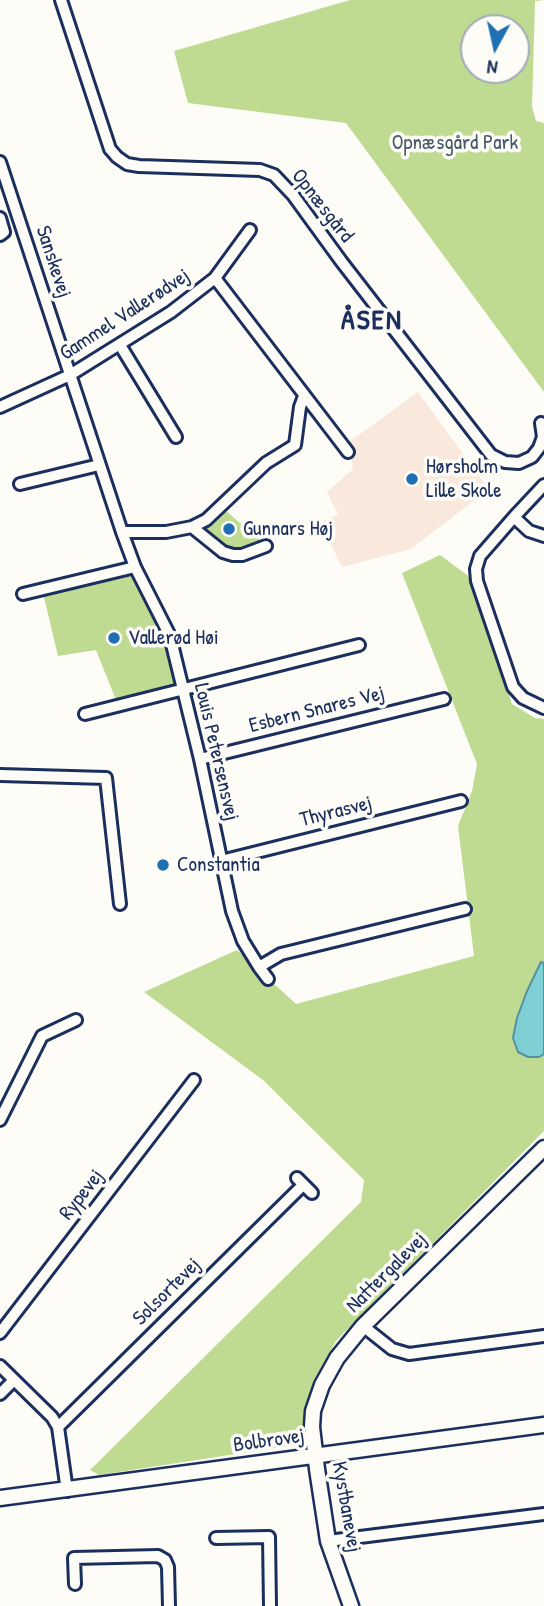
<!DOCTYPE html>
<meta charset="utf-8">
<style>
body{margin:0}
#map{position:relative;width:544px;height:1606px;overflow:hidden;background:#fdfcf7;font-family:"Patrick Hand",sans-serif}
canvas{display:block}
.north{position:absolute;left:460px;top:14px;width:70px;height:70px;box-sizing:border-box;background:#fdfcf7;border:2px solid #a3aaba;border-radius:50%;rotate:188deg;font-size:19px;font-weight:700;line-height:28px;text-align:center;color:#1b2f5e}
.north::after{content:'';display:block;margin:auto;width:24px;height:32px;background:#1f6fb2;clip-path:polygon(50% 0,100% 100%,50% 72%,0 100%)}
</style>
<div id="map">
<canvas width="544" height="1606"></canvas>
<div class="north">N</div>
</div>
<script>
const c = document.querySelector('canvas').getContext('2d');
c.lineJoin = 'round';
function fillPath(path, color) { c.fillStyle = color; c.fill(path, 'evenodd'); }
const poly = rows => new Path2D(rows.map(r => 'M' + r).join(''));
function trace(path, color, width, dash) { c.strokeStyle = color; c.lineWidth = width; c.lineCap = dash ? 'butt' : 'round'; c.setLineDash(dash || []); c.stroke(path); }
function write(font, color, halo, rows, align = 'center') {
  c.font = font + ' "Patrick Hand",sans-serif'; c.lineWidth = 7; c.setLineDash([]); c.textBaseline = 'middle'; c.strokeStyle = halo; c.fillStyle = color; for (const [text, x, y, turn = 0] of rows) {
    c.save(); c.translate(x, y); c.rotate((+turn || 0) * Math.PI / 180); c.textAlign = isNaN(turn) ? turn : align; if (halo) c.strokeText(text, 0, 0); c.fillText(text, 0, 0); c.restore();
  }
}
const built = poly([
 [418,392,489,489,411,549,342,567,320,522,338,515,327,492,353,469,349,442]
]);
const green = poly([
 [350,0,544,0,535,1,532,107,536,121,544,123,544,392,346,123,188,103,174,51],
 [474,28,516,28,516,70,474,70],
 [225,510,261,541,241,551,225,549,200,529],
 [440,555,471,578,512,704,535,718,544,719,544,1131,336,1341,315,1378,306,1406,301,1444,99,1475,90,1470,361,1202,364,1180,263,1080,144,992,237,950,296,1004,474,956,458,826,472,791,477,764,402,573],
 [131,576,162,637,174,685,116,700,96,650,58,656,44,597]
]);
const water = poly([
 [541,962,544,963,544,1054,539,1057,528,1057,518,1052,513,1038,517,1018,527,991,541,962]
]);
const minor = poly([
 [61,0,110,149,117,157,127,164,139,166,260,170,274,175,293,195,341,261,491,455,505,462,519,463,532,457,539,448,543,437,541,423],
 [0,162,122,532,135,567,170,636,200,759,232,911,243,941,259,967,268,979],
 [0,218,4,232,0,235],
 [215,278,348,452],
 [120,345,176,437],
 [0,407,70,375,171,312,215,278,250,230],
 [20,484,99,465],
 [514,517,544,485],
 [192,527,223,552,233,555,242,555,266,546],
 [122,532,166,532,192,527,206,520,266,463,295,445,300,407,304,396],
 [544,536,529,531,514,517,480,556,476,569,477,581,513,687,523,698,544,708],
 [23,594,135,567],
 [85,714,359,645],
 [200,759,444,699],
 [0,775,106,778,120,904],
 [221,861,461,801],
 [259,967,281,954,465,909],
 [0,1120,42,1036,76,1020],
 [297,1178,312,1193],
 [363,1326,392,1349,409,1354,544,1336],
 [0,1333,194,1080],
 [0,1366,52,1417,58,1427,67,1491],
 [0,1394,14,1380],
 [58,1427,303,1185],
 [216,1538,269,1537,270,1606],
 [328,1541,544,1514],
 [75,1584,74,1558,158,1556,165,1560,168,1567,169,1606]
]);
const tertiary = poly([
 [0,1498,544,1425],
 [351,1606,328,1541,317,1469,312,1427,313,1411,322,1385,337,1358,363,1326,544,1148]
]);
const markers = [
 [412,479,7,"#1f6fb2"],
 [229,529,7,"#1f6fb2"],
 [114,638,7,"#1f6fb2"],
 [163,865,7,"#1f6fb2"]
];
const parkNames = [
 ["Opnæsgård Park",455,143]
];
const streetNames = [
 ["Opnæsgård",322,206,52],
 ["Sanskevej",53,262,72],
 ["Gammel Vallerødvej",125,315,-33],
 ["Esbern Snares Vej",317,710,-14],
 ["Louis Petersensvej",216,752,77],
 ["Thyrasvej",336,812,-14],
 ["Rypevej",82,1195,-52],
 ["Nattergalevej",387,1273,-45],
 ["Solsortevej",167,1292,-45],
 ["Bolbrovej",269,1441,-8],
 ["Kystbanevej",346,1507,80]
];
const poiNames = [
 ["Hørsholm",426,467],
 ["Lille Skole",426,491],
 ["Gunnars Høj",243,529],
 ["Vallerød Høi",128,638],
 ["Constantia",177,865]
];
const districtNames = [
 ["ÅSEN",372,322]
];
fillPath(built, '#f8e9dc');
fillPath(green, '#bfda91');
fillPath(water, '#7ed0d5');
trace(water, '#5690a5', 2);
trace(minor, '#1b2f5e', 16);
trace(tertiary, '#1b2f5e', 19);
trace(minor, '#fdfcf7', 10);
trace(tertiary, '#fdfcf7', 14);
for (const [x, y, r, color] of markers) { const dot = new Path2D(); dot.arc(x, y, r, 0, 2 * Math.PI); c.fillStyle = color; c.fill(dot); trace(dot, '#fdfcf7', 2.5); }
write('21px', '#445a6b', '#fdfcf7', parkNames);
write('21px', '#1b2f5e', '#fdfcf7', streetNames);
write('21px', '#1b2f5e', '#fdfcf7', poiNames, 'left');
c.letterSpacing = '2px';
write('bold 28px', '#1b2f5e', '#fdfcf7', districtNames);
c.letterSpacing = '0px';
</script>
